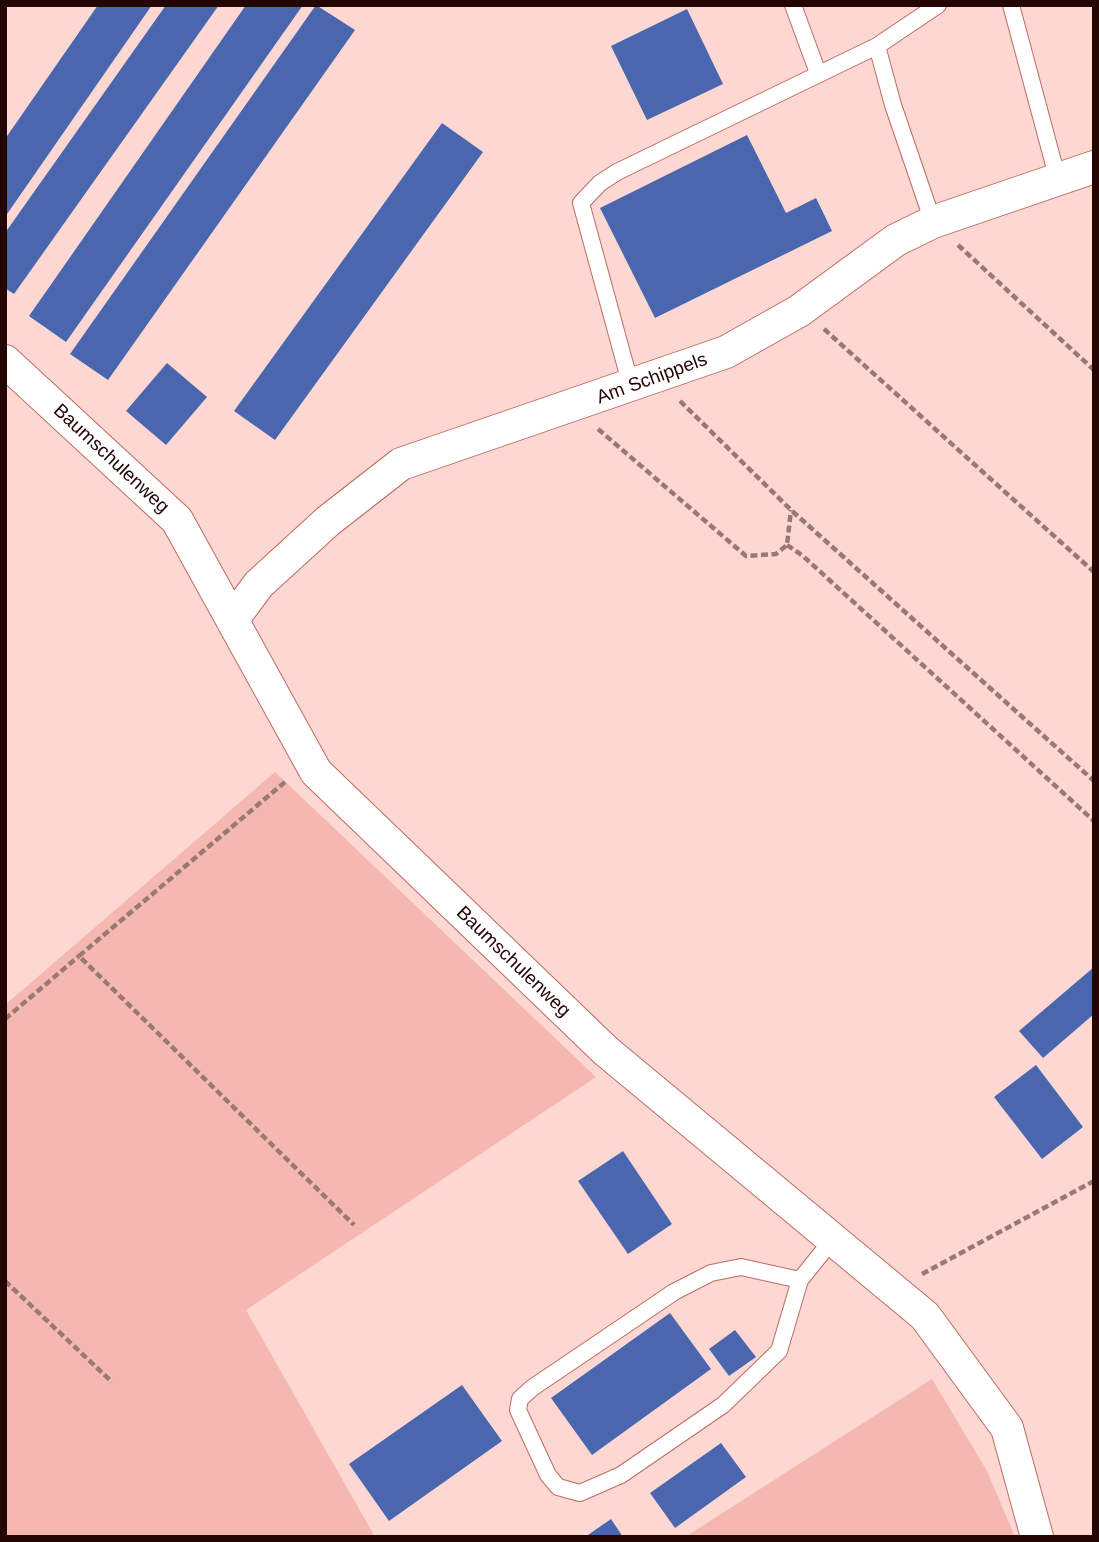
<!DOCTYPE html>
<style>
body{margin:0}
#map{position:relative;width:1099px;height:1542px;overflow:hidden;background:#fdd7d2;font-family:Helvetica,sans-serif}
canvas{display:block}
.frame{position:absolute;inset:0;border:7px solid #230504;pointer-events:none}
</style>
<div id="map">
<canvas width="1099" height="1542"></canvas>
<div class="frame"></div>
</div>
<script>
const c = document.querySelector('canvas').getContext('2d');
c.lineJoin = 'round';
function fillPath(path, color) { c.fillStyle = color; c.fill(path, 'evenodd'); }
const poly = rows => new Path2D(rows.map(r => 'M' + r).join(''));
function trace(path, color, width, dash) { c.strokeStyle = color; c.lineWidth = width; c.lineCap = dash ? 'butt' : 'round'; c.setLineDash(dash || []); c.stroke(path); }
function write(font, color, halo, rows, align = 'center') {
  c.font = font + ' Helvetica,sans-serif'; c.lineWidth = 6; c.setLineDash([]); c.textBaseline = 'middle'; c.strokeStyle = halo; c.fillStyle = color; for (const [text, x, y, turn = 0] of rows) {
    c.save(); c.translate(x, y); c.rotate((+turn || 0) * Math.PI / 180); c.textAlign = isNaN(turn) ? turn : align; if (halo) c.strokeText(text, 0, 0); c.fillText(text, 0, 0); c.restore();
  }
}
const green = poly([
 [275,772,596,1077,246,1310,375,1537,5,1537,5,1005],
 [932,1379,987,1471,1015,1537,685,1537]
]);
const building = poly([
 [98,5,152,5,5,217,5,139],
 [166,5,219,5,14,294,5,288,5,233],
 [246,5,303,5,66,342,29,316],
 [316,5,355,30,108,380,70,354],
 [687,9,723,84,647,120,611,46],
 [442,123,483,152,275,440,234,411],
 [747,135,786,213,816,198,832,231,655,318,600,208],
 [167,363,207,397,166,445,126,411],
 [1094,967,1094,1014,1043,1058,1019,1031],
 [1036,1065,1083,1127,1042,1159,994,1097],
 [623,1151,672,1224,628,1254,578,1181],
 [670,1313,711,1369,592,1455,551,1398],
 [735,1330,756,1357,729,1376,709,1349],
 [462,1385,502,1441,389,1521,349,1464],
 [721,1443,746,1477,675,1528,650,1493],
 [611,1519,623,1537,585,1537]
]);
const path = poly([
 [958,245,1094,370],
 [824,329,1094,572],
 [680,401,791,510,1094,781],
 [598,429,746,556,776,554,787,545,791,510],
 [787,545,803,556,1094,821],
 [285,782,79,956,354,1225],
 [5,1019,79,956],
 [922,1274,1094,1181],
 [5,1281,112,1382]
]);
const service = poly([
 [793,5,818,73],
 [1011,5,1058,180],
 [933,222,893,105,877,46,938,5],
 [631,386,581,203,600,183,617,172,877,46],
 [800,1280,741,1267,711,1273,674,1292,532,1388,520,1399,518,1410,548,1475,558,1487,580,1493,621,1475,723,1405,779,1351,800,1280,833,1239]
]);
const minor = poly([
 [5,361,177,520,316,772,606,1051,925,1316,1007,1428,1037,1537],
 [233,619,259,584,328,521,401,464,726,352,799,311,896,240,933,222,1094,167]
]);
const streetNames = [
 ["Am Schippels",652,379,-20],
 ["Baumschulenweg",111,459,43],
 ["Baumschulenweg",513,962,44]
];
fillPath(green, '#f5b8b0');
fillPath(building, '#4a66af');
trace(service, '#bf6b63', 18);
trace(minor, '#bf6b63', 34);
trace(path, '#9b7875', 4.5, [7, 3.5]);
trace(service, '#fff', 16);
trace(minor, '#fff', 32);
write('19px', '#230504', '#fff', streetNames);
</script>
